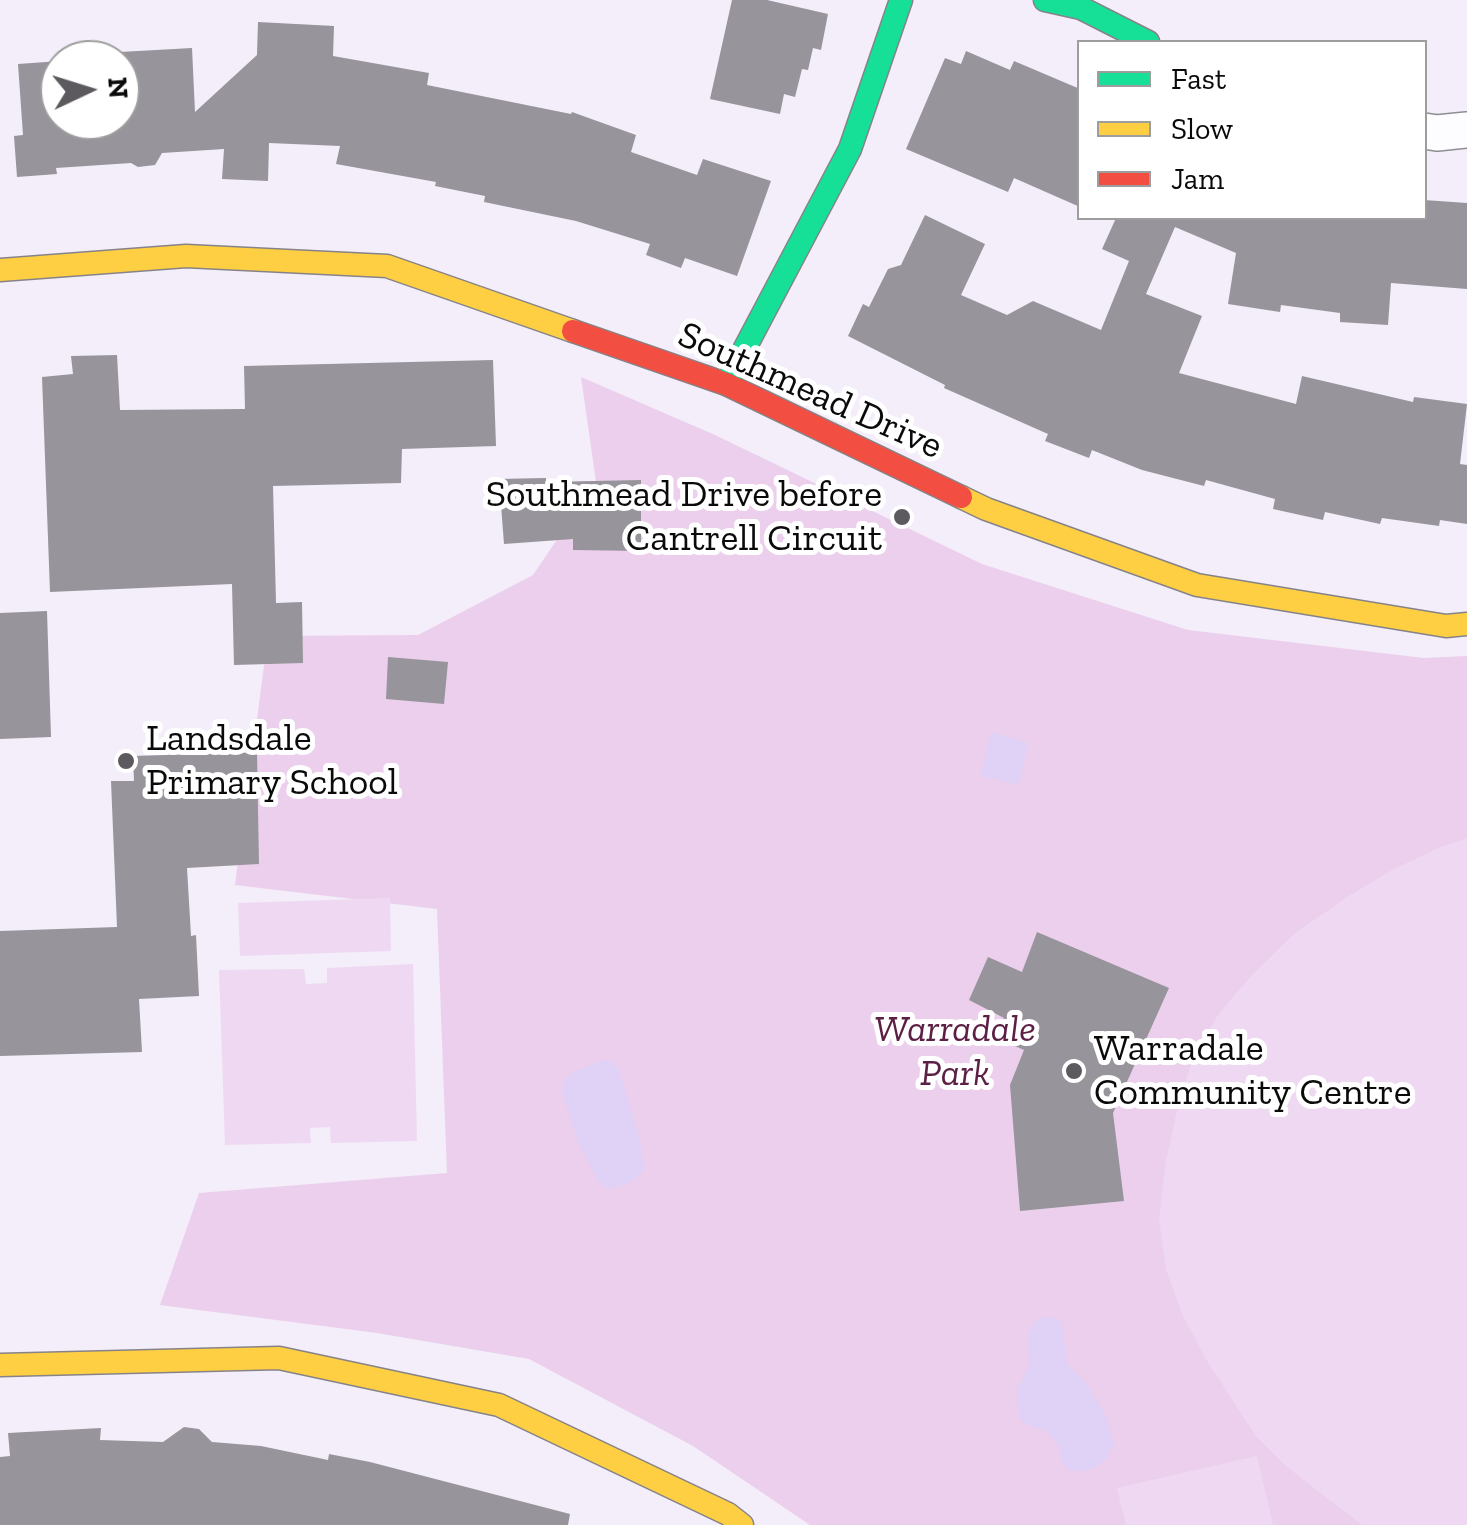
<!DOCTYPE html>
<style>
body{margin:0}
#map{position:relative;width:1467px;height:1525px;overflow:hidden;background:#f3eef9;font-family:"Zilla Slab",serif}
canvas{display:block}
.legend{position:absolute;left:1077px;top:40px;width:350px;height:180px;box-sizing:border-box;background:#fff;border:2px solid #9d9d9d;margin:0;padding:12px 18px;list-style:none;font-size:30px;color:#0a0a0a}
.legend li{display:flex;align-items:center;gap:20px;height:50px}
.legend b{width:50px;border:2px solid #9d9d9d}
.north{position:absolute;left:40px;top:40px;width:100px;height:100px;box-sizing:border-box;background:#fff;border:2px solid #9d9d9d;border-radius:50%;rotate:86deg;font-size:28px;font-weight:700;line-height:40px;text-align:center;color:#0a0a0a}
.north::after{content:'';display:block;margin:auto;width:35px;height:45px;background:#5c5a5e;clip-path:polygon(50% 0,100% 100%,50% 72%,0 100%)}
</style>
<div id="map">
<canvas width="1467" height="1525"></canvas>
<ul class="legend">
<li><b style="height:12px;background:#16e098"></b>Fast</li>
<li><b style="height:12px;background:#ffcf43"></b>Slow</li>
<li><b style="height:12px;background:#f24e42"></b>Jam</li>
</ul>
<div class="north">N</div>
</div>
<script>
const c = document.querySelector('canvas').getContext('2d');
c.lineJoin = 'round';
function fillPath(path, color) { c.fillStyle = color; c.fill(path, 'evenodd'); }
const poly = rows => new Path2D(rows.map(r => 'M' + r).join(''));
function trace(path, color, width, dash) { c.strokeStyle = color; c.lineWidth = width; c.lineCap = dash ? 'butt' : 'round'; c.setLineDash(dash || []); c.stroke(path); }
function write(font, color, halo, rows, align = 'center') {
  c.font = font + ' "Zilla Slab",serif'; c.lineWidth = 10; c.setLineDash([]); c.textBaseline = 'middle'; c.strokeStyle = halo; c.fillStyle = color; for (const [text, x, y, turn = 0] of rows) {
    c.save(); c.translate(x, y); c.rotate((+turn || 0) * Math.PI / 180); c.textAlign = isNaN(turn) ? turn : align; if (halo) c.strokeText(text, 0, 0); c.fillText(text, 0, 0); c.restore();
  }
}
const green = poly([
 [581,377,715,435,982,564,1188,630,1424,658,1467,656,1467,1525,810,1525,693,1446,529,1359,377,1333,160,1305,199,1193,447,1173,437,909,235,885,268,636,418,635,533,575,596,482]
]);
const sand = poly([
 [991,732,1028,743,1019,785,981,776],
 [602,1060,610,1061,618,1068,639,1136,644,1165,642,1173,631,1182,615,1188,607,1188,598,1181,579,1144,562,1094,563,1081,574,1072],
 [1045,1317,1059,1319,1062,1323,1067,1364,1086,1383,1106,1416,1114,1444,1106,1459,1093,1469,1085,1471,1068,1470,1061,1459,1058,1445,1048,1432,1026,1424,1019,1418,1017,1391,1029,1366,1028,1334,1034,1322]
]);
const pitch = poly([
 [1467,838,1467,1525,1362,1525,1287,1467,1255,1435,1206,1359,1183,1316,1166,1270,1159,1219,1166,1161,1177,1110,1192,1060,1217,1016,1251,976,1294,934,1347,897,1394,869,1441,847],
 [390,898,391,951,240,956,238,903],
 [413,964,417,1141,331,1143,330,1127,310,1128,311,1143,225,1145,219,970,304,969,306,984,327,983,327,968],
 [1257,1456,1273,1525,1126,1525,1117,1488]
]);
const building = poly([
 [732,0,767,0,828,14,821,50,813,48,808,70,802,69,795,97,784,94,780,114,710,99],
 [258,22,334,26,333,56,429,73,427,85,571,114,572,112,636,135,631,152,697,175,703,159,771,181,737,276,685,258,681,268,646,255,650,244,576,221,484,202,485,196,435,186,436,182,336,164,340,146,269,143,268,181,222,179,224,149,162,153,155,165,138,167,131,163,56,168,57,174,17,177,14,136,23,135,18,64,60,61,60,120,120,120,120,52,192,48,195,112,257,55],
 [966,51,1010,70,1014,61,1080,89,1080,207,1014,178,1008,192,906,149,945,58,961,64],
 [1424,200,1467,203,1467,289,1391,283,1388,325,1340,322,1340,313,1281,305,1280,312,1228,304,1236,253,1175,227,1146,294,1202,316,1179,373,1296,404,1302,376,1413,402,1414,397,1467,404,1460,464,1467,465,1467,524,1440,520,1439,526,1382,518,1380,524,1325,512,1323,520,1273,509,1275,499,1206,480,1204,486,1142,470,1092,450,1089,458,1045,441,1048,434,944,388,945,385,848,336,863,304,869,307,888,269,901,265,925,215,985,244,961,295,1007,315,1033,301,1101,330,1129,261,1102,249,1116,218,1424,218],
 [117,355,120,410,245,409,244,366,493,360,496,446,402,449,401,483,273,486,276,603,302,602,303,663,234,665,232,584,50,592,42,377,73,374,71,356],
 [546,478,546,482,641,480,641,551,573,550,573,539,504,544,499,479],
 [47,611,51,737,0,739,0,613],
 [388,657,448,662,444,704,386,699],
 [257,752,259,864,187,868,191,936,196,935,199,996,139,999,142,1052,0,1056,0,931,117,927,111,781,134,781,133,756],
 [1037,932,1169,988,1113,1113,1124,1201,1020,1211,1010,1085,1024,1050,997,1038,1004,1018,969,1000,988,957,1022,972],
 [184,1427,199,1429,212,1442,261,1446,328,1460,329,1454,370,1462,570,1514,568,1525,0,1525,0,1457,10,1456,8,1433,101,1428,100,1440,163,1442]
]);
const street = poly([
 [1424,131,1437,133,1467,130]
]);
const fast = poly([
 [1045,0,1081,8,1148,42],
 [726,384,850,149,901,0]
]);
const slow = poly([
 [0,270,186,256,387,266,573,331],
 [961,497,986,509,1197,585,1446,626,1467,624],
 [0,1365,279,1358,499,1405,728,1514,742,1525]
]);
const jam = poly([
 [573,331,726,384,961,497]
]);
const markers = [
 [902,517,10,"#5c5a5e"],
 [126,761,10,"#5c5a5e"],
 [1074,1071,10,"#5c5a5e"]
];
const streetNames = [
 ["Southmead Drive",810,391,24]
];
const poiNames = [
 ["Southmead Drive before",882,495,"right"],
 ["Cantrell Circuit",882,539,"right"],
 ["Landsdale",146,739],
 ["Primary School",146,783],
 ["Warradale",1094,1049],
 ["Community Centre",1094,1093]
];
const parkNames = [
 ["Warradale",955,1030],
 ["Park",955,1074]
];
fillPath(green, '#ebcfec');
fillPath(sand, '#e0d1f7');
fillPath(pitch, '#efd9f2');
fillPath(building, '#97949c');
trace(street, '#8f8d92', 38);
trace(fast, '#868388', 25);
trace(slow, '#868388', 25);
trace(jam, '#868388', 25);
trace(street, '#fdfcfe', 35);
trace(fast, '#16e098', 22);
trace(slow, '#ffcf43', 22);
trace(jam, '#f24e42', 22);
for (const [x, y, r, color] of markers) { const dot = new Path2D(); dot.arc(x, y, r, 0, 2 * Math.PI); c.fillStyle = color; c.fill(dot); trace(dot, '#fff', 4); }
write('38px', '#0a0a0a', '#fff', streetNames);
write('38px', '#0a0a0a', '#fff', poiNames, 'left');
write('italic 38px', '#5d2045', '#fff', parkNames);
</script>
